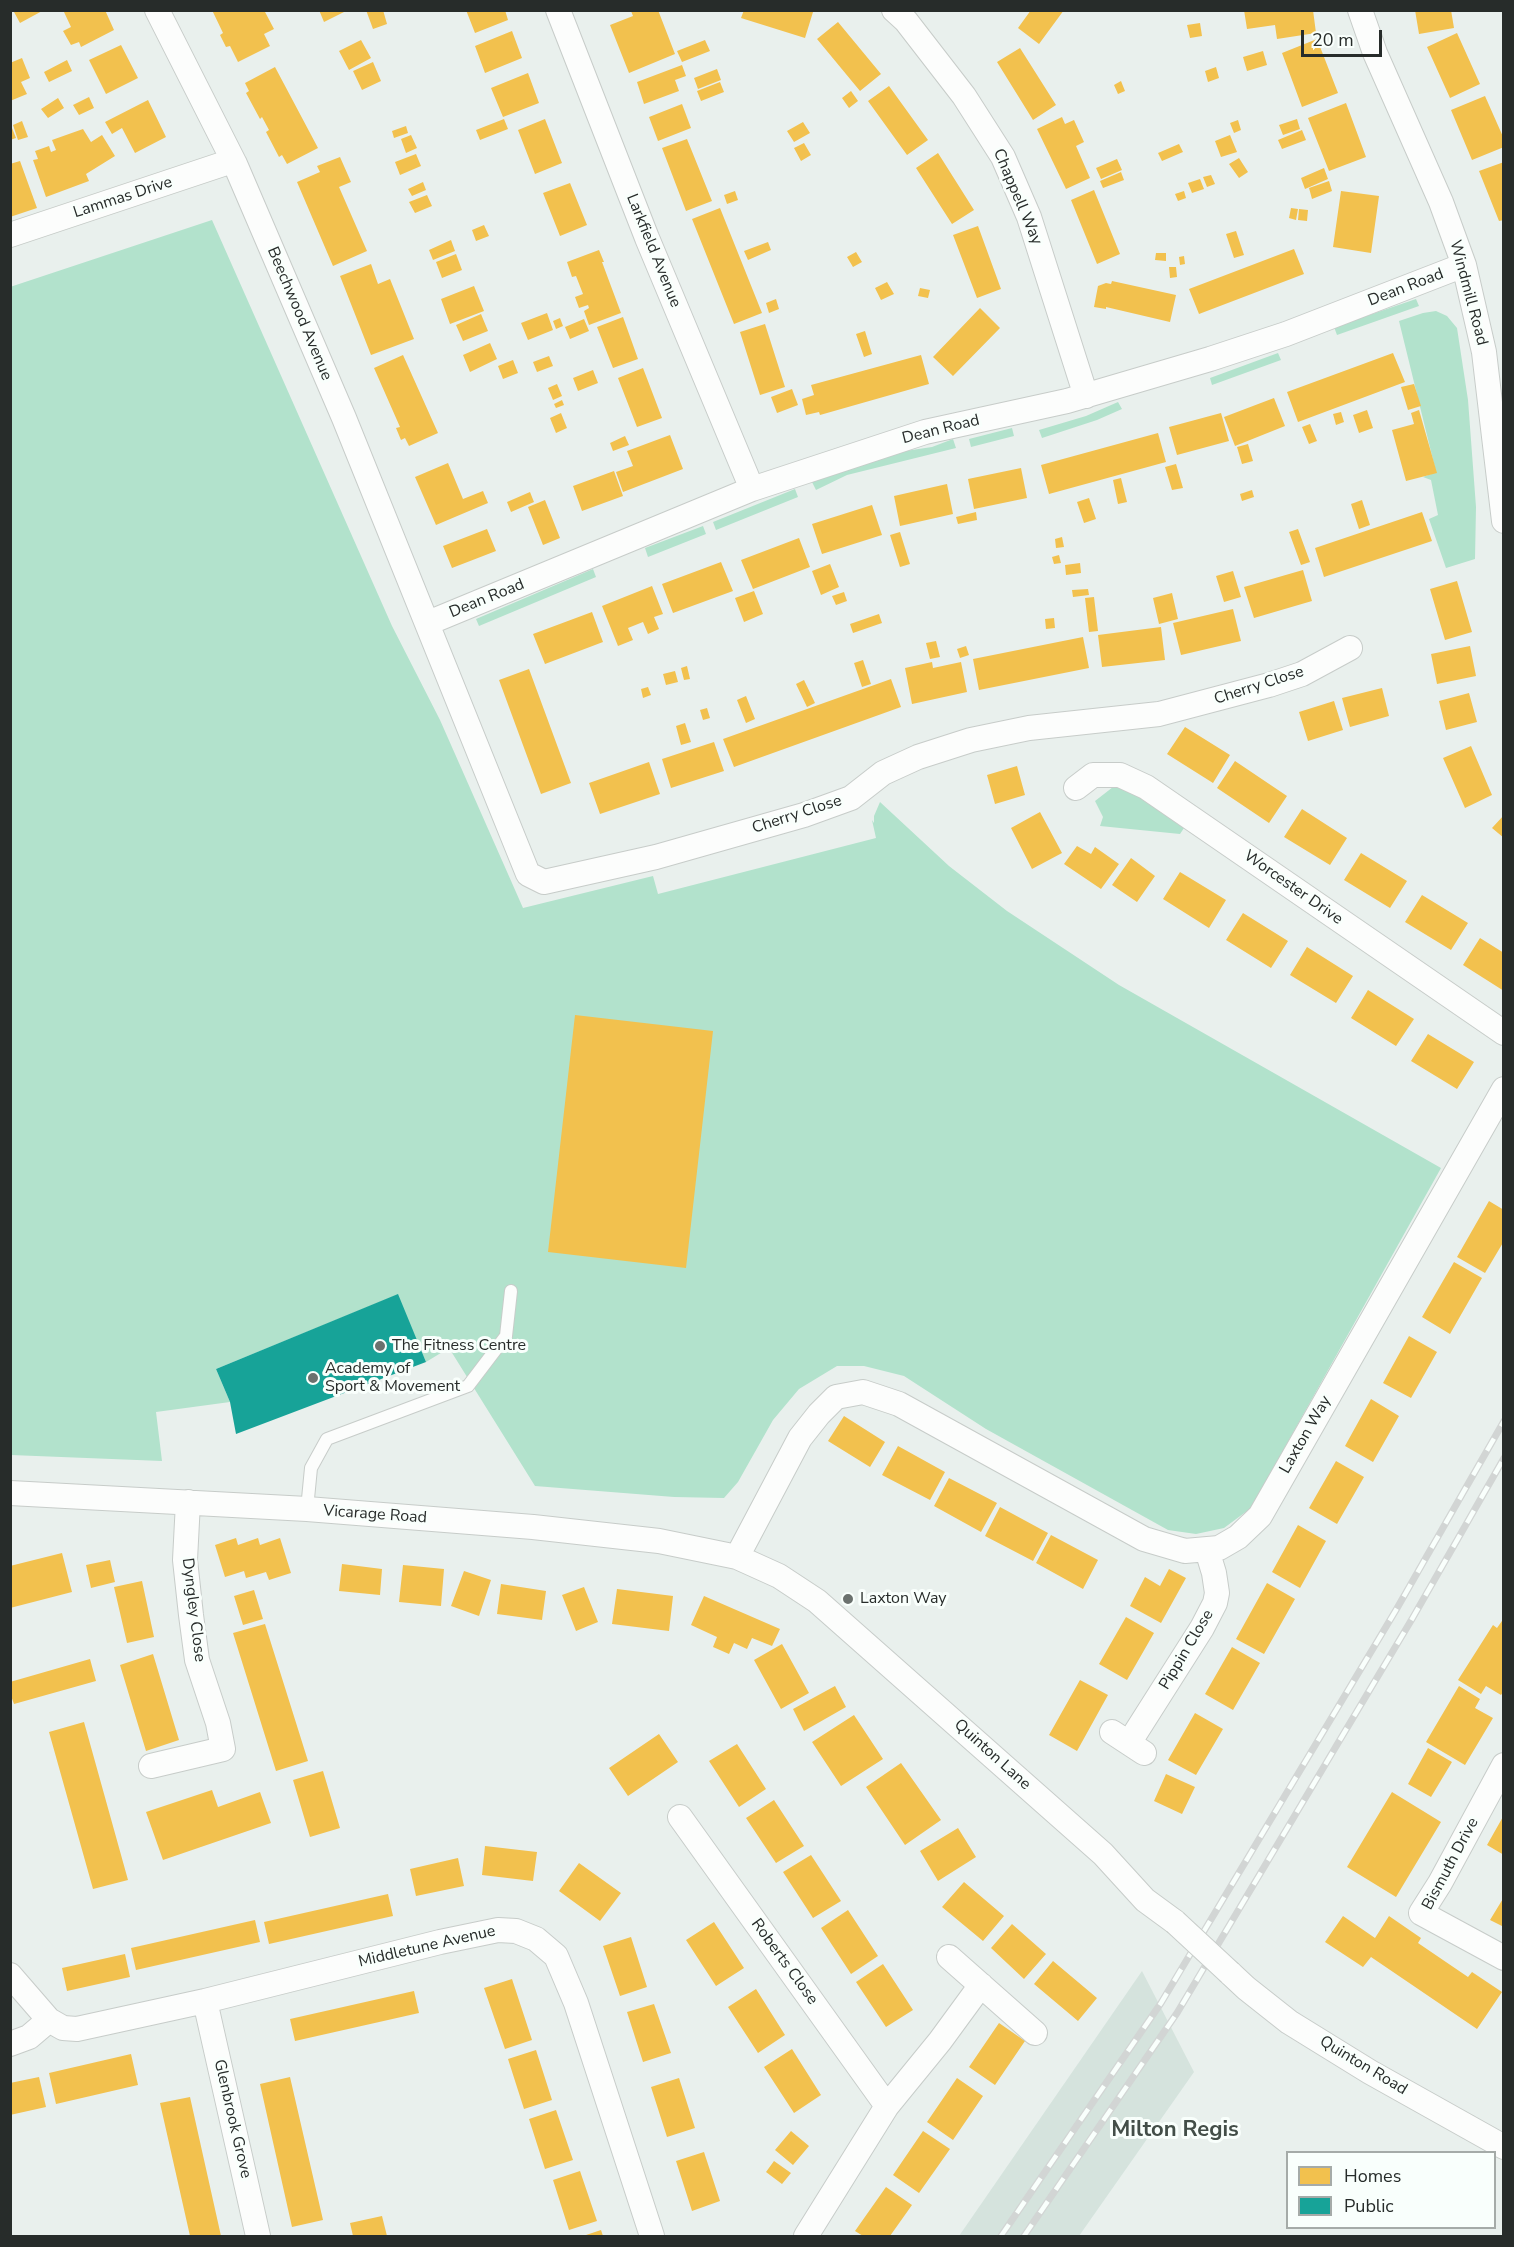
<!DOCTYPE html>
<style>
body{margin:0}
#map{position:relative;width:1514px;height:2247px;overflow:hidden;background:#e9f0ed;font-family:"Nunito Sans",sans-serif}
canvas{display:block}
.frame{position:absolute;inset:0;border:12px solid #272c2a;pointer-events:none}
.legend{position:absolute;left:1286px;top:2151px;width:210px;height:78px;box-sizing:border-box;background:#f9fffc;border:2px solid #a5aba8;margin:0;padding:8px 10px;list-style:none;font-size:18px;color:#272c2a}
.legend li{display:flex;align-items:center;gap:12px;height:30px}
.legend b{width:30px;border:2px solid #a5aba8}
.scale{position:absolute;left:1301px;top:30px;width:81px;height:27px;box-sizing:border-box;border:3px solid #272c2a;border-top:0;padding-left:8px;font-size:18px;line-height:21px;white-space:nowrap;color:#272c2a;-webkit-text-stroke:4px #f9fffc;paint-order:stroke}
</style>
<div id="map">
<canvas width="1514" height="2247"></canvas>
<div class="frame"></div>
<ul class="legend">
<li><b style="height:16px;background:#f2c14e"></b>Homes</li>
<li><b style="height:16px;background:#17a398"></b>Public</li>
</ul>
<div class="scale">20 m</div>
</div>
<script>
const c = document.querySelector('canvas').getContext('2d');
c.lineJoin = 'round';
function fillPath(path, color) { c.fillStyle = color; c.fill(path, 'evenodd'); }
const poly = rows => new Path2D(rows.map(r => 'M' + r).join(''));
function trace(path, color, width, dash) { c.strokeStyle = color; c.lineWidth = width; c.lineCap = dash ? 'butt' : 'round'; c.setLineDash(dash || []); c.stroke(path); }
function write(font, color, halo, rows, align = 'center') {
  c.font = font + ' "Nunito Sans",sans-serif'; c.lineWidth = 6; c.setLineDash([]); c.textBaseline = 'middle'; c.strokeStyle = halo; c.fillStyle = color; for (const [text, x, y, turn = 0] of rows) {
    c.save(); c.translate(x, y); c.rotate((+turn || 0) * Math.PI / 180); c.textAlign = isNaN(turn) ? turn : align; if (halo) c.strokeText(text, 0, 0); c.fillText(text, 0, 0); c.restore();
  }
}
const built = poly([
 [1142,1971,1194,2072,1079,2236,959,2236]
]);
const green = poly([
 [212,220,392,626,440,720,523,908,653,876,658,894,876,838,872,820,874,823,874,816,880,802,949,866,1007,911,1119,985,1441,1168,1251,1508,1224,1528,1196,1534,1168,1530,986,1429,904,1376,864,1366,837,1366,799,1389,773,1420,738,1482,724,1498,674,1497,535,1486,449,1348,426,1362,397,1295,216,1369,230,1402,156,1412,162,1461,11,1455,10,287],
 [1416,299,1419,306,1337,335,1334,327],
 [1436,311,1447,316,1457,328,1468,400,1476,507,1475,559,1446,568,1429,519,1438,515,1431,480,1423,477,1436,472,1399,321,1423,313],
 [1278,353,1281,360,1212,385,1210,378],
 [1118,402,1122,409,1097,420,1042,438,1039,430,1086,416],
 [1012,428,1014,436,971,447,969,439],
 [953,439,956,448,847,475,816,490,812,482,850,468,905,451,932,447],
 [795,489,798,497,716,530,713,522],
 [703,526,706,534,648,557,645,548],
 [593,569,596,577,479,626,476,619],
 [1122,784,1186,825,1180,834,1100,826,1103,817,1095,801,1113,787]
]);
const homes = poly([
 [18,10,44,10,20,23,14,12],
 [67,10,105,10,114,30,81,47,79,42,71,45,63,31,71,27,64,12],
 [212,10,264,10,274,29,264,34,270,46,238,62,230,46,226,47,220,35,223,33],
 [319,10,348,10,324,22],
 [366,10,383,10,387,24,373,29],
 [466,10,505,10,508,20,475,33],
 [632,10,658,10,675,54,629,73,610,25,633,16,631,11],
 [744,10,808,10,813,12,805,38,741,18],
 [1031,10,1064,10,1039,44,1018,28],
 [1244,10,1313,10,1316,33,1277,39,1275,25,1247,29],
 [1415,10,1451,10,1454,28,1419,34],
 [838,22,881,74,860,91,817,39],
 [1200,23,1202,36,1190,38,1187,25],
 [512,31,522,58,485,73,475,46],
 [1457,33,1480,84,1450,98,1427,47],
 [1317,39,1338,93,1302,107,1282,53],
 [361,40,371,58,349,70,339,51],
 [705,40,710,51,682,62,677,51],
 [121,45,138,78,106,94,89,60],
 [1020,48,1056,105,1033,120,997,62],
 [1263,51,1267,65,1247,71,1243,57],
 [22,58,30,78,21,82,27,94,10,101,10,63],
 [67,60,72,71,49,82,44,72],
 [373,62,381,81,362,90,353,71],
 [682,65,686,76,675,80,679,91,644,104,637,82],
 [275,67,318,148,287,164,282,155,279,157,266,132,269,130,262,117,260,119,246,93,249,91,245,83],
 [1216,67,1219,78,1208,82,1205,71],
 [717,69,721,80,698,89,694,78],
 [528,73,539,103,503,117,491,88],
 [1121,81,1125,91,1118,94,1114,85],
 [720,82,724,92,701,101,697,91],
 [889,86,928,140,907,155,868,101],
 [851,91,858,101,849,108,842,98],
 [1485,96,1504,139,1504,147,1472,160,1451,110],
 [89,97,94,108,79,115,73,105],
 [58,98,64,108,48,118,41,109],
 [148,100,166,137,135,153,122,128,112,134,105,122],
 [1346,103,1366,157,1329,171,1308,118],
 [682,104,691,128,658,141,649,117],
 [1062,117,1065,124,1074,120,1084,142,1076,146,1090,178,1066,189,1037,129],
 [504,119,508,129,480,140,476,130],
 [545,119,562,163,535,174,518,130],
 [1297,119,1300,129,1283,135,1279,125],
 [1238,120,1241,130,1234,133,1230,123],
 [22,121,28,137,18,140,13,125],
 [803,122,810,133,794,142,787,131],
 [10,123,16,138,10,140],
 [406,126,408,133,394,138,392,131],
 [83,129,91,142,102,135,115,156,86,174,89,181,46,197,33,160,38,159,35,151,49,146,51,152,56,150,52,140],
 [1302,130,1306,140,1282,149,1278,140],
 [411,135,417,148,406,153,401,139],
 [1230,135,1237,152,1221,157,1215,141],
 [687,139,712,201,686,211,662,148],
 [804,143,811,155,801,161,794,148],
 [1179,144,1183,152,1162,161,1158,153],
 [938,153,974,210,952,224,916,168],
 [416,154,421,166,400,175,395,162],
 [340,157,351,182,339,187,367,251,333,266,297,182,320,172,317,166],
 [1239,158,1248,172,1239,178,1229,164],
 [1117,159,1122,170,1101,179,1096,168],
 [20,161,37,208,10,217,10,164],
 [1504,162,1504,220,1499,221,1479,171],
 [1324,168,1328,179,1305,189,1301,178],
 [1121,172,1124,180,1103,188,1100,181],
 [1211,175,1215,184,1207,187,1203,177],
 [1200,179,1204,189,1192,193,1188,183],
 [1329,181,1332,191,1312,199,1309,188],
 [423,182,426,190,412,196,408,189],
 [570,183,587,225,560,236,543,193],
 [1094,190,1120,254,1097,264,1071,200],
 [735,191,738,200,727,204,724,195],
 [1184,191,1186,198,1178,201,1175,194],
 [1341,191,1379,196,1371,253,1333,247],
 [427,195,432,206,415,213,409,202],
 [720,208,762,313,734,324,692,219],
 [1291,208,1298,209,1296,220,1289,218],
 [1299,209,1308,210,1307,221,1298,220],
 [484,225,489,236,476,241,472,230],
 [978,226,1001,289,977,298,953,235],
 [1236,231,1244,255,1234,258,1226,234],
 [451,240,455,251,433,260,429,250],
 [768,242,771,250,748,260,744,251],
 [1294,249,1304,274,1199,314,1189,289],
 [599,250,604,262,602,262,621,313,589,325,584,311,589,308,588,305,579,308,575,297,583,294,576,276,572,277,567,262],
 [856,252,862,262,853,267,847,257],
 [1156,253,1166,253,1166,261,1155,260],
 [456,254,462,270,442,278,436,262],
 [1184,256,1185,264,1180,265,1179,257],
 [371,264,378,284,390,279,414,339,371,355,340,276],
 [1169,267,1176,267,1177,277,1170,278],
 [1112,281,1176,295,1170,322,1106,307,1106,309,1094,307,1098,286,1106,283,1111,284],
 [887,282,894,294,881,300,875,288],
 [474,286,484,311,450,324,441,299],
 [920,288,930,290,928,298,918,296],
 [776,299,779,309,769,313,766,303],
 [980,308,1000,328,953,376,933,357],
 [547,313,553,330,528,340,521,323],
 [481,314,488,331,463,341,456,325],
 [623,317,638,359,613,368,597,327],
 [560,318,563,326,556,329,553,321],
 [584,319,589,331,570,339,565,327],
 [765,324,785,387,760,395,740,332],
 [865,331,872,354,864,357,856,334],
 [490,343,497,359,470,372,463,355],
 [1393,353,1405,382,1298,422,1287,392],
 [403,355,438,433,409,446,405,438,401,440,396,428,400,427,374,368],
 [921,355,929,384,820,415,819,412,806,415,802,399,814,395,811,385],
 [549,356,553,366,537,372,533,362],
 [513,360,518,373,503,379,498,366],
 [643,368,662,418,637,427,618,378],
 [593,370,598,383,578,391,573,378],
 [557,384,562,396,553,400,548,388],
 [1414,384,1421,406,1408,410,1401,387],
 [792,389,798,405,777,413,771,397],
 [1274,398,1285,426,1235,446,1224,417],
 [562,400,564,405,556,408,554,404],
 [1367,410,1373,428,1359,433,1353,415],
 [1419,410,1437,473,1406,481,1392,430,1414,424,1411,413],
 [1341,412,1344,422,1336,425,1333,414],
 [561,413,567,428,556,433,550,418],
 [1221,413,1229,441,1177,455,1169,427],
 [1310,424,1317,441,1309,444,1302,427],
 [1158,433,1166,462,1049,494,1041,465],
 [670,435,683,469,623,492,616,472,633,466,627,451],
 [625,436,629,445,613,451,610,443],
 [1248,444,1253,461,1242,464,1237,447],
 [448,463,463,499,483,491,488,503,436,525,415,477],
 [1176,464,1183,488,1172,490,1165,467],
 [1021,468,1027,498,974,509,968,479],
 [614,471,623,496,582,511,573,486],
 [1121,478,1127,502,1118,504,1113,480],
 [947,484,953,514,900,526,894,496],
 [1252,490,1254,497,1242,501,1240,494],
 [530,492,534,502,511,512,507,502],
 [1089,498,1096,519,1084,523,1077,502],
 [545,500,560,538,543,545,528,507],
 [1362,500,1370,525,1359,529,1351,504],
 [872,505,882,535,822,554,812,524],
 [976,512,977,520,958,524,956,517],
 [1422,512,1432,541,1324,577,1315,548],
 [487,529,496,551,452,568,443,546],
 [1298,529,1310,562,1301,565,1289,532],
 [900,532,910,564,900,567,890,535],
 [1062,537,1064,547,1056,548,1055,539],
 [799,538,810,567,753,589,741,560],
 [1059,555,1061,563,1054,564,1052,557],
 [721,562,733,591,673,613,662,584],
 [1080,563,1081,573,1066,575,1065,565],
 [830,564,839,587,821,595,812,571],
 [1303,570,1312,601,1254,618,1244,587],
 [1233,571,1241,597,1224,602,1216,576],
 [1457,581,1472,632,1445,640,1430,589],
 [652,586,663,614,654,617,659,629,648,634,643,622,628,628,633,640,618,646,602,606],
 [1088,589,1089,595,1073,597,1072,590],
 [754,591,763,614,744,622,735,598],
 [844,592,847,601,836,605,832,596],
 [1172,593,1178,619,1159,624,1153,598],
 [1094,597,1098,631,1089,632,1085,598],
 [1233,609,1241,641,1181,655,1173,623],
 [592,612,603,642,545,664,533,634],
 [879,614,882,623,853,633,850,624],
 [1054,618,1055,628,1046,629,1045,619],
 [1161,627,1165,660,1102,667,1098,635],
 [1083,637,1089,668,979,690,973,659],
 [936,641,940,657,930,659,926,643],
 [966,646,969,655,960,658,957,649],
 [1470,646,1476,676,1437,684,1431,654],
 [863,660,871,684,862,687,854,663],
 [932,662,933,668,961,662,967,692,912,704,905,668],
 [687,666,690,679,684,680,681,668],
 [529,669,571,783,541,794,499,680],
 [675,671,678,682,666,685,663,674],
 [891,679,901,707,734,767,723,739],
 [804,680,815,703,807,707,796,684],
 [648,687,651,695,643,698,641,689],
 [1382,688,1389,716,1350,727,1342,698],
 [1469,693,1477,722,1446,730,1439,701],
 [746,696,755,719,746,723,737,700],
 [1334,701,1343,730,1308,741,1299,712],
 [707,708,710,718,703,720,700,710],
 [685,723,691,742,681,745,676,726],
 [1185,727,1230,755,1213,783,1167,754],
 [714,742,724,771,671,788,662,759],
 [1471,746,1492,795,1465,808,1443,758],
 [1235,761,1287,796,1269,823,1217,788],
 [649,762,660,794,600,814,589,783],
 [1017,766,1025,795,995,804,987,775],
 [1302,809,1347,838,1330,865,1284,837],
 [1040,812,1062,853,1032,869,1011,828],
 [1504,815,1504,838,1492,828],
 [1077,846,1091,854,1095,847,1119,864,1101,889,1064,864],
 [1361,853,1407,881,1390,908,1344,880],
 [1131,858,1155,876,1137,902,1112,885],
 [1180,872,1226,900,1209,928,1163,899],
 [1422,895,1468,923,1451,950,1405,922],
 [1243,913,1288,941,1271,968,1226,940],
 [1480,938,1504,953,1504,991,1463,965],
 [1307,947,1353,976,1336,1003,1290,975],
 [1368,990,1414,1019,1396,1046,1351,1018],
 [575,1015,713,1031,686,1268,548,1252],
 [1428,1034,1474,1062,1457,1089,1411,1061],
 [1489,1201,1504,1210,1504,1241,1485,1273,1457,1257],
 [1454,1262,1482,1278,1450,1334,1422,1317],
 [1409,1336,1437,1352,1411,1398,1383,1383],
 [1371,1399,1399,1416,1373,1462,1345,1446],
 [844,1416,885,1442,870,1467,828,1441],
 [898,1446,945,1472,930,1500,882,1475],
 [1336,1461,1364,1477,1337,1524,1309,1508],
 [949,1478,997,1503,981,1532,934,1506],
 [1000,1507,1048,1533,1033,1561,985,1536],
 [1298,1525,1326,1541,1300,1588,1272,1572],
 [1051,1535,1098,1560,1083,1589,1036,1563],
 [236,1538,238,1545,258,1538,260,1545,280,1538,291,1573,269,1580,266,1572,246,1578,244,1571,225,1577,215,1545],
 [62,1553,72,1592,10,1608,10,1566],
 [110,1560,115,1582,91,1588,86,1565],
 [342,1564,382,1569,380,1595,339,1591],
 [403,1565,444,1569,441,1606,399,1602],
 [1169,1569,1186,1578,1161,1623,1130,1606,1145,1577,1160,1586],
 [464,1571,491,1580,479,1616,451,1606],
 [142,1581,154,1637,127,1643,114,1587],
 [1267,1583,1295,1599,1264,1654,1236,1639],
 [501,1584,546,1591,542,1620,497,1614],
 [584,1587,598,1622,576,1631,562,1595],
 [617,1589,673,1596,669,1631,612,1624],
 [254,1590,263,1619,243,1625,234,1596],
 [704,1596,780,1629,772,1646,752,1638,747,1649,734,1643,729,1654,713,1647,717,1637,691,1625],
 [1126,1617,1154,1633,1127,1680,1099,1664],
 [1504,1618,1504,1691,1501,1695,1486,1686,1481,1694,1458,1680,1493,1625,1497,1628],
 [265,1624,308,1761,276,1771,233,1633],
 [782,1644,809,1693,781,1709,754,1660],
 [1232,1647,1260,1663,1233,1710,1205,1694],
 [153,1654,179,1740,146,1751,120,1665],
 [90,1659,96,1681,14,1704,10,1693,10,1682],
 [1080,1680,1108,1695,1077,1751,1049,1735],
 [835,1686,846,1707,804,1731,793,1709],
 [1459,1686,1480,1699,1475,1708,1493,1718,1465,1765,1426,1742],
 [1195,1713,1223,1729,1196,1775,1168,1760],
 [854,1715,883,1759,841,1786,812,1742],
 [84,1722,128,1880,93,1889,49,1732],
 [659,1734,678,1762,628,1796,609,1768],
 [737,1744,766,1789,739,1807,709,1761],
 [1428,1748,1452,1762,1431,1797,1408,1784],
 [901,1763,941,1820,905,1845,866,1787],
 [323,1771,340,1828,310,1837,293,1780],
 [1166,1774,1195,1787,1182,1814,1154,1801],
 [212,1790,218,1807,260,1792,271,1823,163,1860,146,1812],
 [1392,1792,1441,1822,1396,1897,1347,1867],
 [774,1800,804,1846,776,1863,746,1818],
 [1504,1815,1504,1855,1487,1845],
 [958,1828,976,1857,938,1881,920,1851],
 [485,1846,537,1852,533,1881,482,1875],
 [811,1855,841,1901,813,1918,783,1872],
 [458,1858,464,1886,416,1896,410,1869],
 [579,1863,621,1893,600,1921,559,1891],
 [964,1882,1004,1916,983,1941,942,1907],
 [388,1894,393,1916,269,1944,264,1922],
 [1504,1897,1504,1927,1490,1920],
 [848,1910,878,1956,851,1974,821,1928],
 [1343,1916,1375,1938,1389,1916,1421,1938,1418,1943,1468,1977,1472,1972,1502,1992,1477,2029,1371,1957,1363,1967,1325,1942],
 [255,1920,260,1942,136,1970,131,1948],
 [714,1922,744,1968,716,1986,686,1940],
 [1012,1924,1046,1954,1024,1979,991,1948],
 [631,1937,647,1987,620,1996,603,1946],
 [125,1954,130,1977,67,1991,62,1968],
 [1053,1961,1097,1998,1078,2021,1034,1984],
 [883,1964,913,2010,886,2027,856,1982],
 [512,1979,532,2040,505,2049,484,1988],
 [756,1989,785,2035,758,2053,728,2007],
 [414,1991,419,2013,295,2041,290,2019],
 [654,2004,671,2053,643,2062,627,2012],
 [999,2023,1025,2041,995,2085,969,2067],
 [792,2049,821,2095,794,2113,764,2067],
 [536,2050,552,2100,524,2109,508,2059],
 [131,2054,138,2085,56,2104,49,2073],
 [39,2077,46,2107,10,2115,10,2083],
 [290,2077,323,2220,292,2227,260,2084],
 [679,2078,695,2128,667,2137,651,2087],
 [957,2078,983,2096,953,2140,927,2122],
 [190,2097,221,2236,190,2236,160,2103],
 [556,2110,573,2160,545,2169,529,2119],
 [791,2131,809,2146,793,2165,775,2150],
 [923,2131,950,2149,919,2193,893,2175],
 [704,2152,720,2201,692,2211,676,2161],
 [774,2161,791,2173,782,2184,766,2172],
 [580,2171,597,2221,569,2230,553,2180],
 [886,2187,912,2205,890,2236,863,2236,855,2231],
 [382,2216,387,2236,353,2236,350,2223],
 [601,2230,603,2236,583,2236]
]);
const public = poly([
 [398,1294,426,1362,236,1434,230,1402,216,1369]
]);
const service = poly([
 [307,1509,311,1468,327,1439,468,1386,506,1336,511,1291]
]);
const minor = poly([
 [157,10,235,164,344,418,528,874,544,882,656,857,804,815,851,798,883,773,918,757,971,740,1029,728,1159,714,1269,685,1302,674,1350,648],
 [558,10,647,238,752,489],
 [894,10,906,21,964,96,1003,157,1029,217,1086,396],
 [1360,10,1375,53,1441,202,1464,265,1484,352,1504,521],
 [10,235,232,161,235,164],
 [428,623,752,489,925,432,1067,401,1210,359,1286,334,1464,265],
 [1076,788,1093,775,1120,775,1146,787,1504,1033],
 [10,1493,307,1509,533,1527,659,1541,737,1557,779,1576,817,1601,1103,1854,1145,1900,1175,1922],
 [737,1557,800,1438,819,1414,836,1397,863,1392,899,1404,1144,1539,1185,1551,1219,1548,1238,1537,1260,1516,1504,1089],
 [1112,1732,1144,1753],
 [1129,1743,1202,1628,1215,1603,1217,1593,1214,1573,1207,1550],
 [1504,1765,1440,1883,1421,1913,1504,1958],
 [151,1766,223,1749,218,1723,197,1660,191,1615,185,1560,188,1502],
 [680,1817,887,2106],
 [949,1957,1035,2033],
 [1230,1973,1246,1988,1289,2022,1370,2072,1504,2147],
 [10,1975,49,2020],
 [205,2001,258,2236],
 [10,2044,29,2037,49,2020,63,2028,77,2029,205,2001,440,1942,498,1930,516,1931,536,1939,556,1956,576,2003,652,2236],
 [806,2236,887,2106,940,2041,981,1985]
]);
const rail = poly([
 [1001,2236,1161,2003,1396,1610,1504,1421],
 [1024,2236,1177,2013,1412,1619,1504,1458]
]);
const minorBridge = poly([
 [1175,1922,1230,1973]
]);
const markers = [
 [380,1346,6,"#6b716e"],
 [313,1378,6,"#6b716e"],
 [848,1599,6,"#6b716e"]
];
const streetNames = [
 ["Chappell Way",1017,197,67],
 ["Lammas Drive",123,198,-18],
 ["Larkfield Avenue",653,251,68],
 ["Dean Road",1406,288,-21],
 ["Windmill Road",1468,293,75],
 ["Beechwood Avenue",299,314,67],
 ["Dean Road",941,430,-14],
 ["Dean Road",487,599,-22],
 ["Cherry Close",1259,686,-18],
 ["Cherry Close",797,815,-18],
 ["Worcester Drive",1293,888,35],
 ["Laxton Way",1306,1435,-60],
 ["Vicarage Road",375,1515,4],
 ["Dyngley Close",193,1610,83],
 ["Pippin Close",1187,1650,-59],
 ["Quinton Lane",992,1755,42],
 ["Bismuth Drive",1451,1864,-62],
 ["Middletune Avenue",427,1947,-13],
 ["Roberts Close",784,1962,54],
 ["Quinton Road",1363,2066,31],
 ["Glenbrook Grove",232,2119,77]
];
const poiNames = [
 ["The Fitness Centre",392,1346],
 ["Academy of",325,1369],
 ["Sport & Movement",325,1387],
 ["Laxton Way",860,1599]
];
const districtNames = [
 ["Milton Regis",1175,2131]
];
fillPath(built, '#d5e3dd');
fillPath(green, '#b2e2cc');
fillPath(homes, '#f2c14e');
fillPath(public, '#17a398');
trace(service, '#c7ccc9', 14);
trace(minor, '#c7ccc9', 26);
trace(service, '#fcfdfc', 12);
trace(minor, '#fcfdfc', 24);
trace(rail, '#d2d5d4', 7);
trace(rail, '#f9fffc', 4.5, [14]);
trace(minorBridge, '#c7ccc9', 26, []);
trace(minorBridge, '#fcfdfc', 24);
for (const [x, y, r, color] of markers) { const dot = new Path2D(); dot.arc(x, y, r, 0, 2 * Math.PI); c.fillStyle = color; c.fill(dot); trace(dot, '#f9fffc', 2); }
write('16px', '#272c2a', '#f9fffc', streetNames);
write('16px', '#272c2a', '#f9fffc', poiNames, 'left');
write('bold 22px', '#434e48', '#f9fffc', districtNames);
</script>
